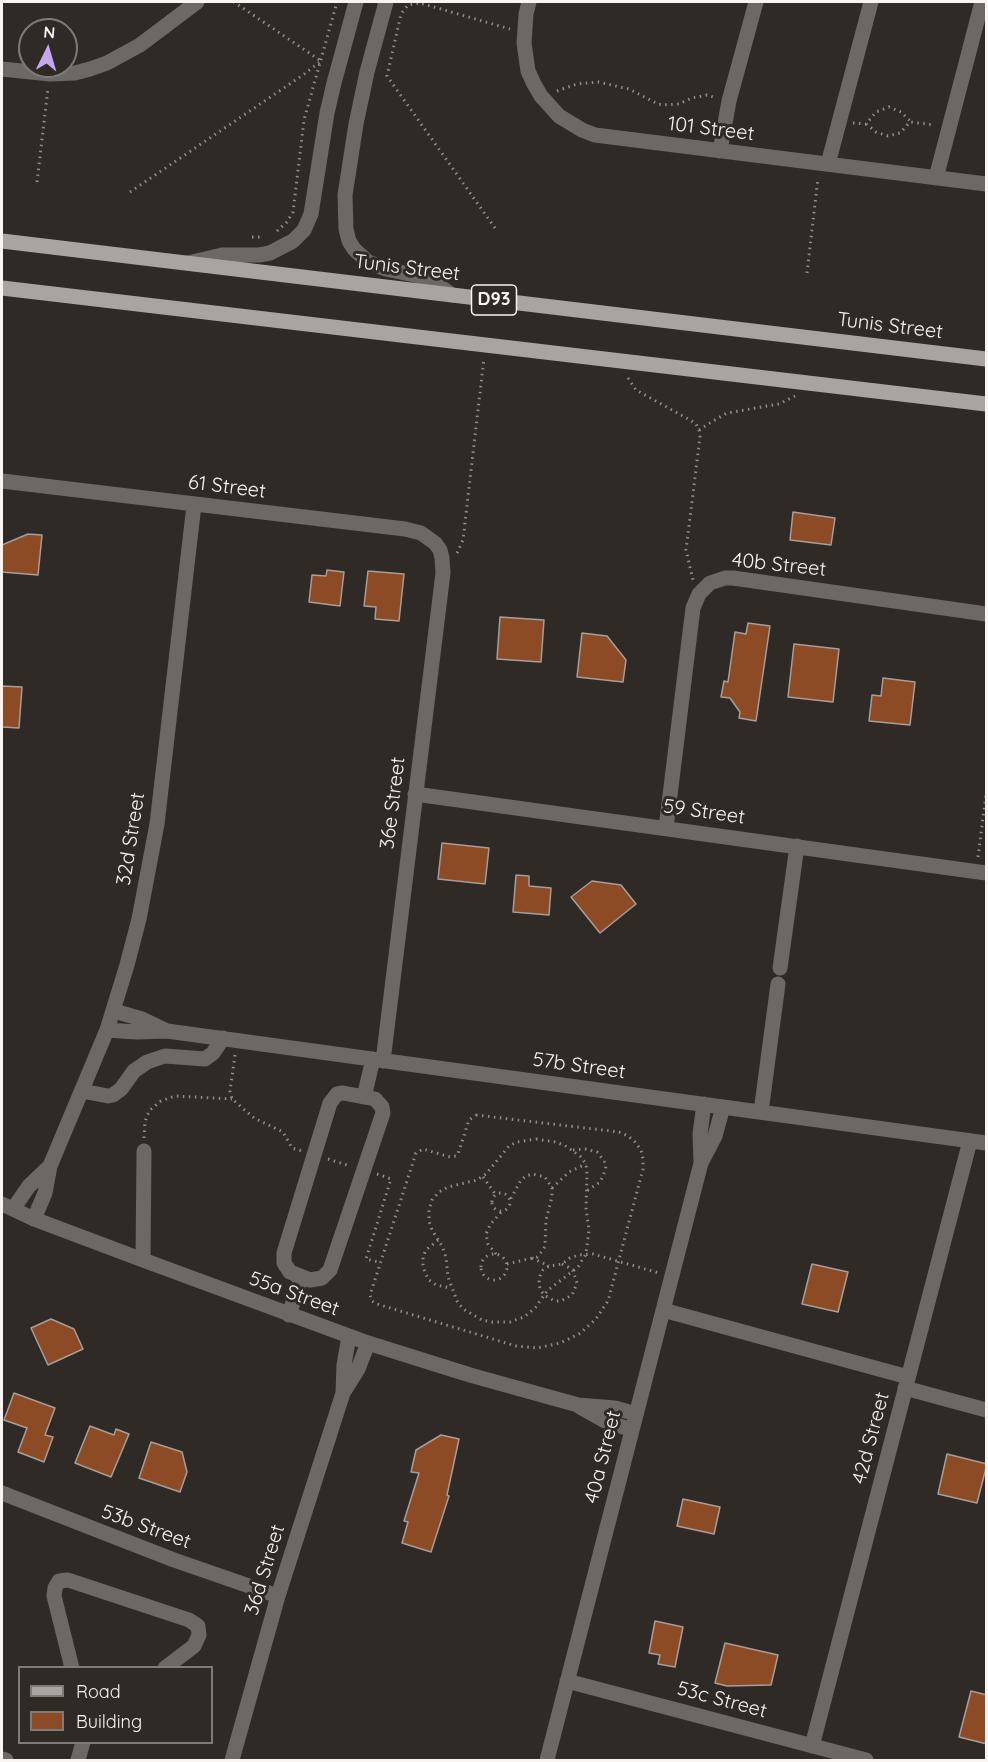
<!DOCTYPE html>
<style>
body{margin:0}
#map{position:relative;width:988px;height:1762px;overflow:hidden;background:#302a27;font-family:Quicksand,sans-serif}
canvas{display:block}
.frame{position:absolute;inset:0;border:3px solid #f8f4f2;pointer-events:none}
.legend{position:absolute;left:18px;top:1666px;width:195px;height:78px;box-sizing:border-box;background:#302a27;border:2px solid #807b78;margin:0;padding:8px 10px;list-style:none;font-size:18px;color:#f8f4f2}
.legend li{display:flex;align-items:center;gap:12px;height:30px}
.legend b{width:30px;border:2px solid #807b78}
.north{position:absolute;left:18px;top:18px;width:60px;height:60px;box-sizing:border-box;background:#302a27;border:2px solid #807b78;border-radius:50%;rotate:5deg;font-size:16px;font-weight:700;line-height:24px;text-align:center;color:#f8f4f2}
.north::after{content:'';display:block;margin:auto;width:21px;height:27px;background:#c6a6f0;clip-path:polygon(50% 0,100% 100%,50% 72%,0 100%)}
</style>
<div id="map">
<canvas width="988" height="1762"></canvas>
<div class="frame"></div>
<ul class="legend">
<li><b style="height:8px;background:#a9a49f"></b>Road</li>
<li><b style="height:16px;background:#8d4b25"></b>Building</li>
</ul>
<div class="north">N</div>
</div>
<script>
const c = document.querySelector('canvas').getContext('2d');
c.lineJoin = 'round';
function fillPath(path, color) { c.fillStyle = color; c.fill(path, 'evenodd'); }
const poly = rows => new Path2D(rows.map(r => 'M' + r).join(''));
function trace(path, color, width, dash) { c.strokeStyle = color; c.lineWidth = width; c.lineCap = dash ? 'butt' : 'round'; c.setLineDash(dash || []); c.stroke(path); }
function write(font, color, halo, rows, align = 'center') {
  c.font = font + ' Quicksand,sans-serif'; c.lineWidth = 6; c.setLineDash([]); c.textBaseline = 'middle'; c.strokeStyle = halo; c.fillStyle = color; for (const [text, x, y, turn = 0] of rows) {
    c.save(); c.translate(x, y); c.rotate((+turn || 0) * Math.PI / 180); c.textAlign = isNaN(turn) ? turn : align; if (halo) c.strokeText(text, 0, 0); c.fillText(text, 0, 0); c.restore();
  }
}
const building = poly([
 [793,512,835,518,831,545,790,540,793,512],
 [28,534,42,535,38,575,2,572,2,545,28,534],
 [327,570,344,572,340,606,309,602,312,575,326,576,327,570],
 [368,571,404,574,399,621,375,619,376,607,364,606,368,571],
 [500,617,544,620,541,662,497,659,500,617],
 [748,623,770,626,756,721,739,718,740,712,730,698,721,697,724,681,728,682,735,632,746,634,748,623],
 [582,633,607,636,626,660,623,682,577,677,582,633],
 [794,644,839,649,833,702,788,697,794,644],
 [883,678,915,682,910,725,869,721,872,695,881,696,883,678],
 [2,686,22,687,19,728,2,727,2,686],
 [442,843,489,848,485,884,438,879,442,843],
 [516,875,529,876,529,886,551,888,549,915,513,912,516,875],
 [592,881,621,885,636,904,600,933,571,897,592,881],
 [812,1264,848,1272,838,1312,802,1304,812,1264],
 [51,1319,74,1329,83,1349,48,1365,31,1328,51,1319],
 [14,1393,55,1408,45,1435,53,1437,44,1462,18,1452,27,1428,4,1420,14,1393],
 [90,1426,114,1435,116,1429,129,1434,111,1477,75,1463,90,1426],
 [441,1435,459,1439,447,1495,449,1496,431,1552,402,1543,408,1522,404,1521,419,1473,411,1472,416,1450,441,1435],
 [151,1442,182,1452,187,1472,180,1492,139,1478,151,1442],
 [947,1454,987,1464,977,1503,938,1494,947,1454],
 [683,1499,720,1507,714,1534,677,1526,683,1499],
 [655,1621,683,1627,675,1667,658,1664,660,1655,649,1653,655,1621],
 [725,1643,778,1655,771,1685,727,1686,715,1683,725,1643],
 [971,1691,987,1695,987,1744,959,1737,971,1691]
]);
const path = poly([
 [557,91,577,84,598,82,629,89,658,104,663,105,679,104,692,98,707,95,716,98],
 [853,123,866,124,876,112,889,107,901,112,910,121],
 [866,124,876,132,888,136,900,133,910,122,935,125],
 [37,182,48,88],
 [130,192,303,75,321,61,234,2],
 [495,228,387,76,401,14,408,5,420,3,510,29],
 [277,231,287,222,293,212,304,120,337,2],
 [252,237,263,237],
 [807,273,818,178],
 [628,378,636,390,690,420,696,424,699,430,700,437,686,550,693,580],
 [699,430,713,421,727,413,779,404,795,396],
 [457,553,463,540,484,358],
 [978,857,986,794],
 [235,1055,230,1091,232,1099,254,1118,283,1132,292,1148,302,1151],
 [476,1115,619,1132,628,1136,635,1142,641,1150,643,1159,643,1169,608,1301,596,1319,579,1334,560,1343,538,1348,516,1346,377,1304,372,1301,370,1295,416,1153,423,1149,450,1157,456,1156,458,1154,469,1120,476,1115],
 [144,1138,145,1122,147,1116,150,1110,161,1101,175,1096,232,1099],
 [536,1139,555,1142,564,1145,580,1156,586,1164,587,1174,586,1208,589,1230,586,1254,578,1267,547,1291,536,1307,524,1317,510,1322,492,1322,482,1320,463,1309,457,1301,448,1277,446,1257,442,1246,432,1230,429,1221,429,1210,432,1200,439,1192,448,1187,477,1180,486,1174,509,1146,517,1142,536,1139],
 [573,1150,585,1149,597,1152,604,1161,606,1166,605,1171,600,1182,585,1192],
 [328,1159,350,1166],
 [377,1174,391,1179,366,1259,379,1262],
 [483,1177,496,1195],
 [552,1188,569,1172,586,1164],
 '492 1202a9 9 0 1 1 18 0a9 9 0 1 1-18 0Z',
 [438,1240,426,1250,423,1257,423,1265,425,1273,429,1280,436,1285,451,1288],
 [496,1254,488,1244,486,1234,490,1225,502,1211],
 '481 1267a13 13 0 1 1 26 0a13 13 0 1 1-26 0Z',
 [532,1258,549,1266],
 [507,1264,537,1257,543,1250,545,1246,546,1220,552,1197,552,1188,545,1177,532,1174,526,1176,521,1180,510,1200],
 [562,1264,568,1267,573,1271,577,1283,572,1295,561,1301,555,1301,544,1295,540,1289,539,1282,540,1276,543,1270,549,1266,562,1264,570,1258,578,1255,593,1254,659,1273]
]);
const minor = poly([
 [386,2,367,72,356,124,345,195,346,229,349,241,354,249,368,262,386,269,419,276,441,287,452,295],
 [529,2,526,14,524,43,528,71,534,84,541,96,559,116,582,130,595,135,986,184],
 [2,69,50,74,75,73,90,69,107,63,140,45,197,2],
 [720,151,729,101,756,2],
 [828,164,871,2],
 [936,178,982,2],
 [188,263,222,255,259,255,270,253,293,241,304,230,311,214,327,113,334,83,356,2],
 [2,481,405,529,421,533,435,543,440,550,442,558,443,573,383,1061],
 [415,794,986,873],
 [666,828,693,608,699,594,710,583,725,578,733,578,986,614],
 [780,968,797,846],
 [114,1011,142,1019,167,1031],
 [107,1030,137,1032,167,1031,986,1143],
 [82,1091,108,1096,113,1095,121,1089,134,1071,147,1062,165,1056,205,1059,213,1053,223,1038],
 [343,1093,375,1099,382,1107,383,1113,330,1270,322,1278,310,1280,290,1272,284,1263,284,1253,330,1103,337,1094,343,1093],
 [364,1097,373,1059],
 [761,1112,778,984],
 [701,1163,700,1134,704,1104],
 [2,1204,34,1219,143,1260,368,1343,470,1375,578,1405,615,1408,636,1414],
 [13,1209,29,1186,50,1166],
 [34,1219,45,1193,50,1166,107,1030,127,965,139,919,157,824,194,505],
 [143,1260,144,1151],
 [663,1310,908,1377],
 [289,1315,301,1277],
 [905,1388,986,1410],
 [343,1393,344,1365,349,1336],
 [580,1407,605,1421,632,1430],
 [2,1493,174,1560,278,1596],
 [72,1668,54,1596,55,1588,59,1581,68,1580,189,1620,198,1626,199,1635,194,1646,165,1668],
 [567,1681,866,1760],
 [812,1746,970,1141],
 [2,1759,6,1760],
 [78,1760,83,1742],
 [232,1760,278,1596,343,1393,358,1369,368,1343],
 [547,1760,701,1163,715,1136,723,1107]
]);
const major = poly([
 [2,241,986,359],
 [2,288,986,404]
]);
const shields = [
 [494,300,45]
];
const shieldNames = [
 ["D93",494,300]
];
const streetNames = [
 ["101 Street",711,129,7],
 ["Tunis Street",407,268,7],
 ["Tunis Street",890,326,7],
 ["61 Street",227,487,7],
 ["40b Street",779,565,6],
 ["36e Street",393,803,-83],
 ["59 Street",704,812,8],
 ["32d Street",131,839,-81],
 ["57b Street",579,1066,8],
 ["55a Street",294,1294,20],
 ["42d Street",871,1438,-75],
 ["40a Street",603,1457,-76],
 ["53b Street",146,1527,20],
 ["36d Street",265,1570,-73],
 ["53c Street",722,1700,15]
];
fillPath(building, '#8d4b25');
trace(building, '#a59e9a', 1.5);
trace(path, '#928d8a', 3, [1.5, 4.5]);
trace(minor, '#6b6866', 15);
trace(major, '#a9a49f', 15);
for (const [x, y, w] of shields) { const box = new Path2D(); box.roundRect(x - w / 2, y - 15, w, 30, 4.5); c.fillStyle = '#302a27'; c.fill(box); trace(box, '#f8f4f2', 1.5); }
write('bold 18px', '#f8f4f2', null, shieldNames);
write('20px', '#f8f4f2', '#302a27', streetNames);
</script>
